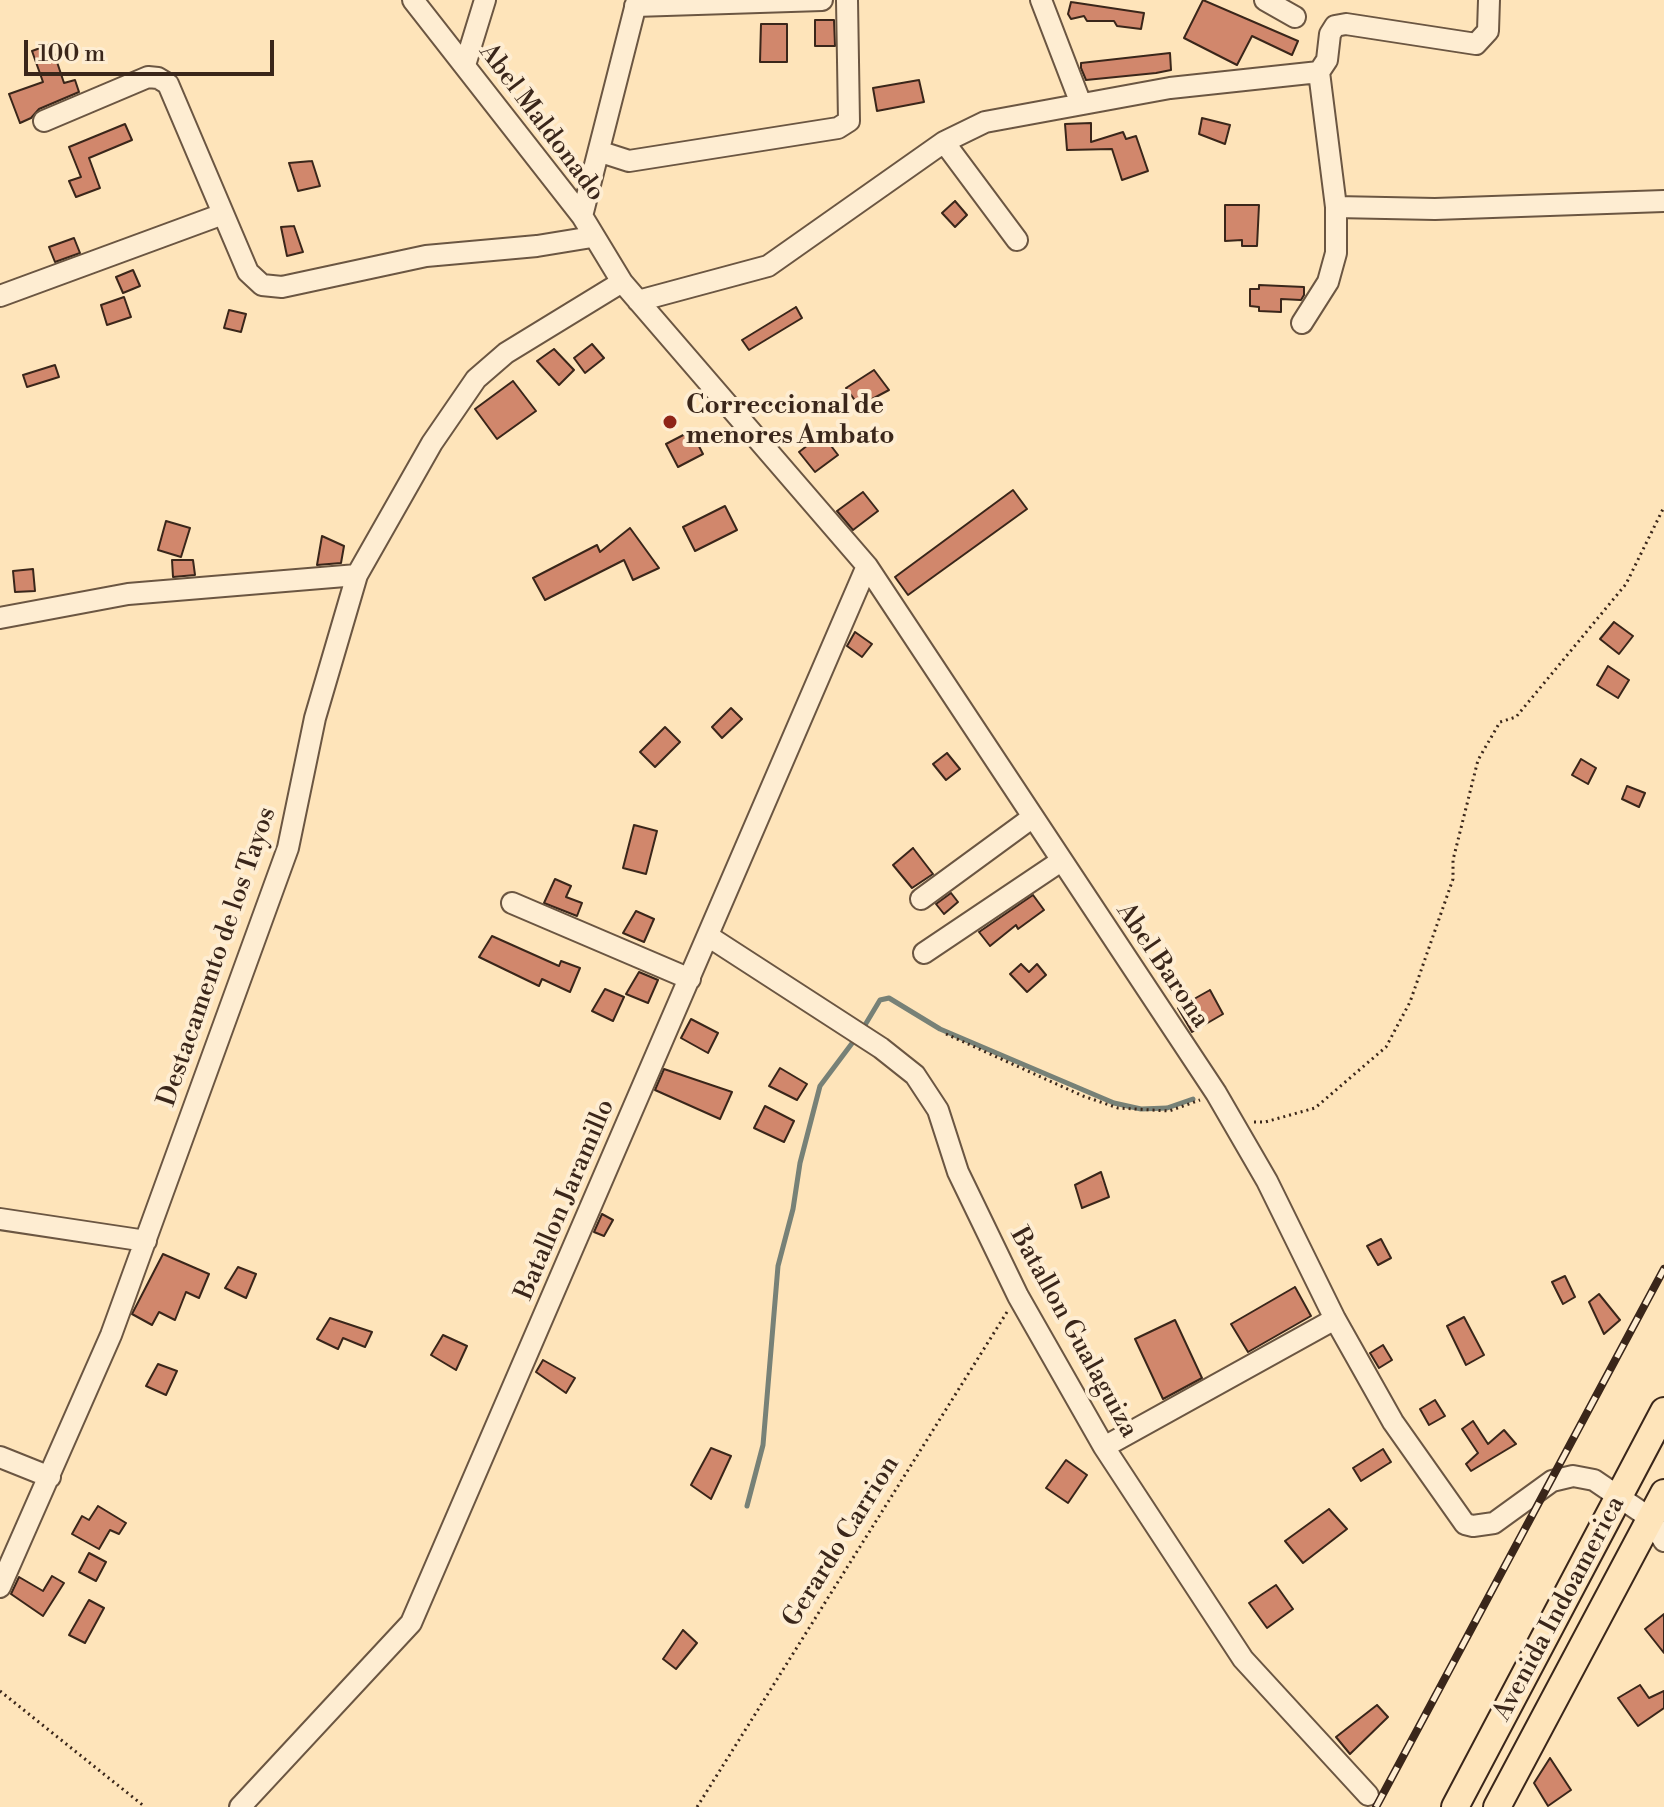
<!DOCTYPE html>
<style>
body{margin:0}
#map{position:relative;width:1664px;height:1807px;overflow:hidden;background:#fee4ba;font-family:"Libre Bodoni",serif}
canvas{display:block}
.scale{position:absolute;left:24px;top:40px;width:250px;height:36px;box-sizing:border-box;border:4px solid #3a261a;border-top:0;padding-left:10px;font-size:24px;line-height:28px;white-space:nowrap;color:#3a261a;-webkit-text-stroke:6px #feedd2;paint-order:stroke}
</style>
<div id="map">
<canvas width="1664" height="1807"></canvas>
<div class="scale">100 m</div>
</div>
<script>
const c = document.querySelector('canvas').getContext('2d');
c.lineJoin = 'round';
const poly = rows => new Path2D(rows.map(r => 'M' + r).join(''));
function trace(path, color, width, dash) { c.strokeStyle = color; c.lineWidth = width; c.lineCap = dash ? 'butt' : 'round'; c.setLineDash(dash || []); c.stroke(path); }
function fillPath(path, color) { c.fillStyle = color; c.fill(path, 'evenodd'); }
function write(font, color, halo, rows, align = 'center') {
  c.font = font + ' "Libre Bodoni",serif'; c.lineWidth = 8; c.setLineDash([]); c.textBaseline = 'middle'; c.strokeStyle = halo; c.fillStyle = color; for (const [text, x, y, turn = 0] of rows) {
    c.save(); c.translate(x, y); c.rotate((+turn || 0) * Math.PI / 180); c.textAlign = isNaN(turn) ? turn : align; if (halo) c.strokeText(text, 0, 0); c.fillText(text, 0, 0); c.restore();
  }
}
const stream = poly([
 [862,1030,880,1000,889,998,940,1029,1114,1103,1141,1109,1167,1108,1193,1099],
 [747,1506,763,1445,778,1266,793,1209,800,1163,820,1086,856,1038]
]);
const building = poly([
 [1203,0,1298,41,1292,55,1252,36,1237,65,1184,38,1203,0],
 [1071,2,1144,13,1141,29,1117,26,1114,21,1087,21,1084,16,1071,19,1068,14,1071,2],
 [815,20,834,20,835,46,815,46,815,20],
 [761,24,787,24,787,62,760,62,761,24],
 [51,44,64,83,75,80,79,92,39,109,31,118,20,123,9,94,43,82,32,51,51,44],
 [1170,53,1171,70,1156,73,1086,80,1081,68,1081,63,1170,53],
 [919,80,924,102,877,111,873,88,919,80],
 [1202,118,1230,125,1225,144,1199,134,1202,118],
 [1091,123,1091,142,1123,132,1126,139,1136,136,1148,171,1122,180,1112,149,1067,150,1065,124,1091,123],
 [125,124,132,140,89,158,100,188,76,197,69,181,81,177,69,147,125,124],
 [312,161,320,186,298,191,289,163,312,161],
 [955,201,967,215,955,227,942,213,955,201],
 [1225,205,1259,205,1257,246,1242,246,1242,240,1225,241,1225,205],
 [294,226,303,252,287,256,281,227,294,226],
 [74,238,80,253,55,262,49,247,74,238],
 [133,270,140,286,123,293,116,277,133,270],
 [1259,285,1304,287,1304,295,1301,300,1281,299,1281,312,1259,311,1259,307,1250,306,1250,289,1259,289,1259,285],
 [124,297,131,317,107,325,101,305,124,297],
 [796,307,802,318,749,350,742,340,796,307],
 [229,310,246,314,241,332,224,328,229,310],
 [592,344,604,358,585,373,574,358,592,344],
 [554,349,574,370,559,385,537,361,554,349],
 [55,365,59,377,27,387,23,375,55,365],
 [874,370,889,390,859,406,846,388,874,370],
 [513,381,536,411,497,439,475,409,513,381],
 [691,431,703,454,678,467,666,444,691,431],
 [822,434,838,455,815,472,799,452,822,434],
 [1013,490,1027,509,908,595,895,577,1013,490],
 [863,492,878,511,853,530,837,511,863,492],
 [725,506,737,530,695,551,683,527,725,506],
 [166,521,190,528,181,557,158,550,166,521],
 [630,528,659,568,633,580,624,560,545,600,533,578,597,545,600,552,630,528],
 [322,536,344,546,341,563,317,565,322,536],
 [172,560,193,560,195,575,173,577,172,560],
 [33,569,35,591,15,592,13,571,33,569],
 [1614,622,1633,636,1619,654,1600,639,1614,622],
 [855,632,872,644,862,657,847,646,855,632],
 [1608,666,1629,680,1618,698,1597,685,1608,666],
 [731,708,742,719,722,738,712,727,731,708],
 [665,727,680,742,655,767,640,752,665,727],
 [947,753,960,769,946,780,933,764,947,753],
 [1581,759,1596,768,1588,784,1572,775,1581,759],
 [1627,786,1645,793,1639,807,1622,799,1627,786],
 [634,825,657,831,646,874,623,868,634,825],
 [913,848,933,874,912,888,893,865,913,848],
 [555,879,571,886,566,897,582,903,577,916,544,903,555,879],
 [951,893,958,902,944,914,936,904,951,893],
 [1033,895,1044,910,1018,929,1016,925,990,946,979,932,1033,895],
 [636,911,654,919,644,942,623,933,636,911],
 [492,936,559,966,561,961,580,968,570,992,542,979,539,986,479,957,492,936],
 [1021,964,1029,972,1037,964,1046,975,1027,992,1010,974,1021,964],
 [639,972,658,980,648,1003,626,994,639,972],
 [605,989,624,997,613,1021,592,1011,605,989],
 [1210,990,1223,1014,1192,1032,1178,1008,1210,990],
 [691,1019,718,1033,708,1053,681,1038,691,1019],
 [780,1068,807,1084,797,1100,769,1086,780,1068],
 [664,1069,732,1092,720,1119,655,1090,664,1069],
 [765,1106,794,1121,784,1142,754,1128,765,1106],
 [1101,1172,1109,1197,1082,1208,1075,1185,1101,1172],
 [602,1214,613,1220,604,1236,594,1232,602,1214],
 [1381,1239,1391,1258,1378,1265,1367,1246,1381,1239],
 [163,1254,209,1274,199,1298,186,1292,175,1320,159,1312,152,1325,132,1314,163,1254],
 [238,1267,256,1274,246,1298,225,1288,238,1267],
 [1565,1276,1575,1297,1563,1304,1552,1282,1565,1276],
 [1295,1287,1311,1316,1248,1352,1231,1324,1295,1287],
 [1599,1294,1620,1320,1604,1334,1589,1302,1599,1294],
 [1464,1317,1484,1355,1466,1365,1447,1326,1464,1317],
 [330,1318,372,1332,365,1347,343,1338,338,1349,317,1339,330,1318],
 [1175,1320,1202,1378,1163,1399,1135,1339,1175,1320],
 [443,1335,467,1346,456,1370,431,1355,443,1335],
 [1383,1345,1392,1360,1379,1368,1370,1353,1383,1345],
 [543,1360,575,1378,566,1393,536,1372,543,1360],
 [158,1364,177,1371,166,1395,146,1386,158,1364],
 [1435,1400,1445,1416,1429,1425,1420,1409,1435,1400],
 [1473,1421,1488,1444,1504,1430,1516,1444,1471,1471,1466,1464,1478,1453,1462,1429,1473,1421],
 [711,1448,731,1456,711,1499,691,1485,711,1448],
 [1383,1449,1391,1462,1361,1481,1353,1468,1383,1449],
 [1066,1460,1087,1475,1068,1503,1046,1488,1066,1460],
 [98,1506,126,1523,119,1534,110,1530,99,1549,72,1534,82,1516,89,1520,98,1506],
 [1329,1509,1347,1529,1303,1563,1285,1541,1329,1509],
 [89,1553,106,1562,96,1581,79,1572,89,1553],
 [52,1576,64,1583,43,1616,11,1594,19,1577,43,1591,52,1576],
 [1276,1585,1293,1609,1267,1628,1249,1603,1276,1585],
 [89,1600,104,1608,85,1643,69,1635,89,1600],
 [1664,1614,1664,1653,1645,1629,1664,1614],
 [683,1630,697,1643,676,1669,663,1659,683,1630],
 [1640,1685,1649,1698,1664,1691,1664,1708,1638,1726,1618,1698,1640,1685],
 [1377,1705,1388,1717,1350,1754,1336,1737,1377,1705],
 [1550,1758,1571,1790,1548,1806,1534,1783,1550,1758]
]);
const path = poly([
 [946,1034,1083,1096,1118,1108,1169,1111,1200,1100],
 [1254,1122,1265,1122,1315,1108,1386,1047,1410,1002,1453,879,1453,860,1478,760,1500,722,1516,717,1626,584,1664,507],
 [0,1691,145,1807],
 [697,1807,1007,1312]
]);
const minor = poly([
 [413,0,582,216,622,282,867,566,1216,1093,1267,1181,1335,1319,1393,1422,1465,1524,1473,1526,1494,1523,1552,1481,1573,1476,1594,1480,1650,1518,1664,1541],
 [1041,0,1081,104],
 [1265,0,1295,17],
 [635,6,822,0],
 [465,65,485,0],
 [44,121,148,77,158,78,168,84,248,272,262,285,282,287,426,256,537,246,592,237],
 [944,142,1017,240],
 [601,152,629,161,838,128,849,121,847,0],
 [1336,207,1435,209,1664,201],
 [582,216,637,0],
 [0,296,223,214],
 [638,301,768,266,944,142,985,122,1170,88,1319,72,1327,60,1330,34,1335,26,1346,24,1476,44,1488,31,1489,0],
 [1302,323,1328,282,1336,253,1336,207,1319,72],
 [0,618,128,594,357,575],
 [921,899,1033,817],
 [512,903,690,979],
 [708,936,881,1048,915,1075,938,1110,958,1172,1018,1296,1104,1447,1243,1659,1368,1795],
 [924,953,1061,861],
 [0,1219,146,1241],
 [1104,1447,1335,1319],
 [0,1457,50,1477],
 [0,1587,111,1335,288,848,315,718,357,575,432,443,476,379,506,353,622,282],
 [240,1807,411,1623,867,566]
]);
const major = poly([
 [1455,1807,1664,1411],
 [1497,1807,1664,1493]
]);
const rail = poly([
 [1376,1807,1664,1269]
]);
const markers = [
 [670,422,8,"#8f2418"]
];
const streetNames = [
 ["Abel Maldonado",541,123,53],
 ["Destacamento de los Tayos",218,957,-71],
 ["Abel Barona",1162,966,56],
 ["Batallon Jaramillo",566,1200,-67],
 ["Batallon Gualaguiza",1073,1333,61],
 ["Gerardo Carrion",842,1542,-58],
 ["Avenida Indoamerica",1560,1609,-62]
];
const poiNames = [
 ["Correccional de",686,407],
 ["menores Ambato",686,437]
];
trace(stream, '#778177', 5);
fillPath(building, '#d1876c');
trace(building, '#3a261a', 2);
trace(minor, '#6b5642', 24);
trace(major, '#3a261a', 30);
trace(path, '#3a261a', 3, [2, 4]);
trace(minor, '#feedd2', 20);
trace(major, '#fee4ba', 26);
trace(rail, '#3a261a', 8);
trace(rail, '#feedd2', 5, [15]);
for (const [x, y, r, color] of markers) { const dot = new Path2D(); dot.arc(x, y, r, 0, 2 * Math.PI); c.fillStyle = color; c.fill(dot); trace(dot, '#feedd2', 3); }
write('26px', '#3a261a', '#feedd2', streetNames);
write('bold 26px', '#3a261a', '#feedd2', poiNames, 'left');
</script>
